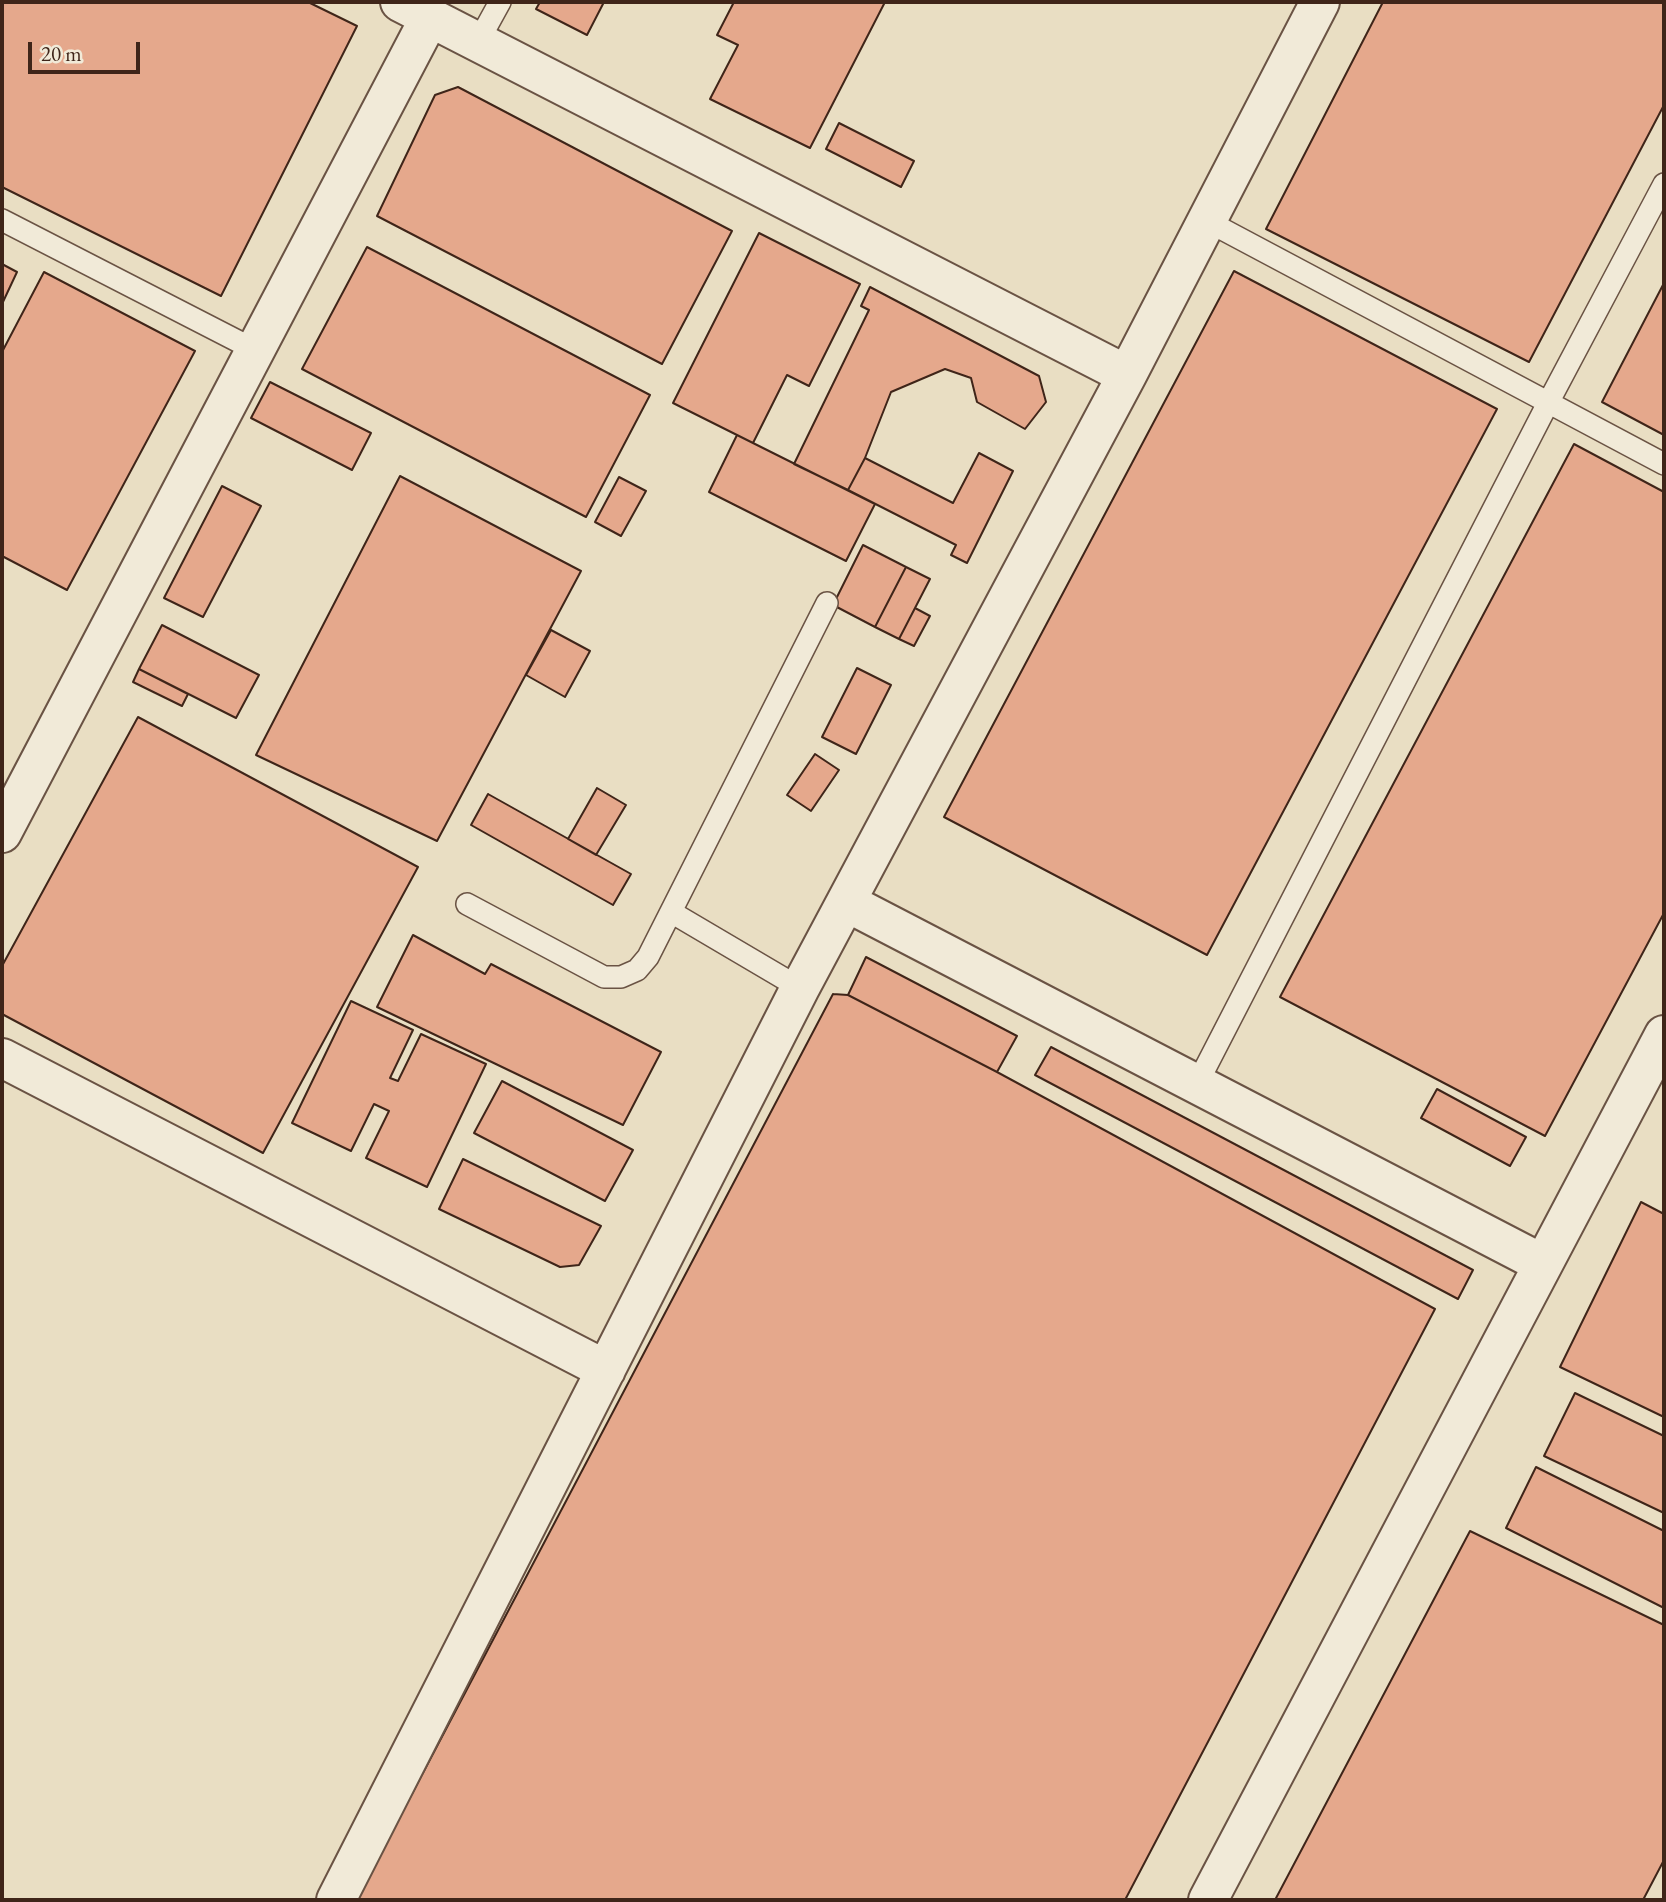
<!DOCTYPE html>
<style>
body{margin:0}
#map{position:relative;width:1666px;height:1902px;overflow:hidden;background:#e9dec3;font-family:"EB Garamond",serif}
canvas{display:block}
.frame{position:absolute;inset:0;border:4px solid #3f2519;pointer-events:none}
.scale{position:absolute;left:28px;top:42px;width:112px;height:32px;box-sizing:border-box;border:4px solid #3f2519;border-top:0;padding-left:9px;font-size:21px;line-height:24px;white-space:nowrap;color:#3f2519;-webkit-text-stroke:5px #f1ead8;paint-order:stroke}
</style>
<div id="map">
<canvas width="1666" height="1902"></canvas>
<div class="frame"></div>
<div class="scale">20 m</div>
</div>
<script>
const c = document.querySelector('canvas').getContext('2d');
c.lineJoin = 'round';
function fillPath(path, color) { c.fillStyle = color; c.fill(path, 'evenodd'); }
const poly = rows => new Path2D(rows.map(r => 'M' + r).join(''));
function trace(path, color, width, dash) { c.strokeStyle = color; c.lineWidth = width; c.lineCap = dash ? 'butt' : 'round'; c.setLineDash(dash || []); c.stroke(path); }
const building = poly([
 [2,2,308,2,357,26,221,296,2,187,2,2],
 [540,2,604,2,587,35,536,9,540,2],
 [734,2,885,2,810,148,710,99,738,45,717,35,734,2],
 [1383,2,1664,2,1664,105,1529,362,1266,229,1383,2],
 [458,87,732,231,662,364,377,216,435,95,458,87],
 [839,123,914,161,901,187,826,149,839,123],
 [759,233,860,284,809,386,787,375,753,443,673,403,759,233],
 [367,247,650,395,586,517,302,369,367,247],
 [2,264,17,272,2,304,2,264],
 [1234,271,1497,409,1207,955,944,817,1234,271],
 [44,272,195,351,67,590,2,556,2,352,44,272],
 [1664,283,1664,435,1602,402,1664,283],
 [870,287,1039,376,1046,402,1025,429,977,402,971,378,945,369,891,392,865,458,848,490,794,464,869,310,861,306,870,287],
 [270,382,371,433,352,470,251,418,270,382],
 [737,435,875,504,846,561,709,492,737,435],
 [1574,444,1664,492,1664,913,1545,1136,1280,997,1574,444],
 [979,453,1013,471,967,563,951,555,956,545,848,490,865,458,953,503,979,453],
 [400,476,581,571,437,841,256,755,400,476],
 [619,477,646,491,621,536,595,522,619,477],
 [222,486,261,506,203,617,164,598,222,486],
 [863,545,906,567,875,627,833,605,863,545],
 [906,567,930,579,899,639,875,627,906,567],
 [915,608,930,616,914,646,899,639,915,608],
 [162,625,259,675,236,718,139,669,162,625],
 [551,630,590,651,565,697,526,675,551,630],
 [857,668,891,685,856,754,822,737,857,668],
 [139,669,188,694,182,706,133,682,139,669],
 [138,717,418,867,263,1153,2,1014,2,966,138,717],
 [815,754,839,770,811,811,787,795,815,754],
 [597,788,626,805,596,855,568,839,597,788],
 [488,794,631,874,613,905,471,825,488,794],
 [413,935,485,974,491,964,661,1052,623,1125,377,1007,413,935],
 [866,957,1017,1036,997,1072,848,995,866,957],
 [833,994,848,995,997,1072,1435,1309,1125,1900,356,1900,833,994],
 [351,1001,413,1030,390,1078,398,1081,421,1034,486,1064,427,1187,366,1158,389,1111,374,1104,351,1151,292,1123,351,1001],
 [1051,1047,1473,1270,1458,1299,1035,1075,1051,1047],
 [502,1081,633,1150,605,1201,474,1133,502,1081],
 [1437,1089,1526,1137,1510,1166,1421,1118,1437,1089],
 [463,1159,601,1226,579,1265,560,1267,439,1209,463,1159],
 [1641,1202,1664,1214,1664,1417,1560,1367,1641,1202],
 [1575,1393,1664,1436,1664,1513,1544,1456,1575,1393],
 [1536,1467,1664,1531,1664,1608,1506,1528,1536,1467],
 [1470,1531,1664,1625,1664,1860,1643,1900,1275,1900,1470,1531]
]);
const lane = poly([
 [478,42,500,2],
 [2,220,255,350],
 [1207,221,1664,464],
 [467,904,604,977,621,977,637,970,648,957,827,603],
 [671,912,800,988],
 [1197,1084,1548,403,1664,184]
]);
const street = poly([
 [400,2,1127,375],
 [2,833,430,17],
 [846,902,1543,1264],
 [2,1058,606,1370],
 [336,1900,800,988,1127,375,1320,2],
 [1208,1900,1664,1035]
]);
fillPath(building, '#e5a88c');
trace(building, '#3f2519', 2);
trace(lane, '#6a5344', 24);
trace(street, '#6a5344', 42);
trace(lane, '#f1ead8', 21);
trace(street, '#f1ead8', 38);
</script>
